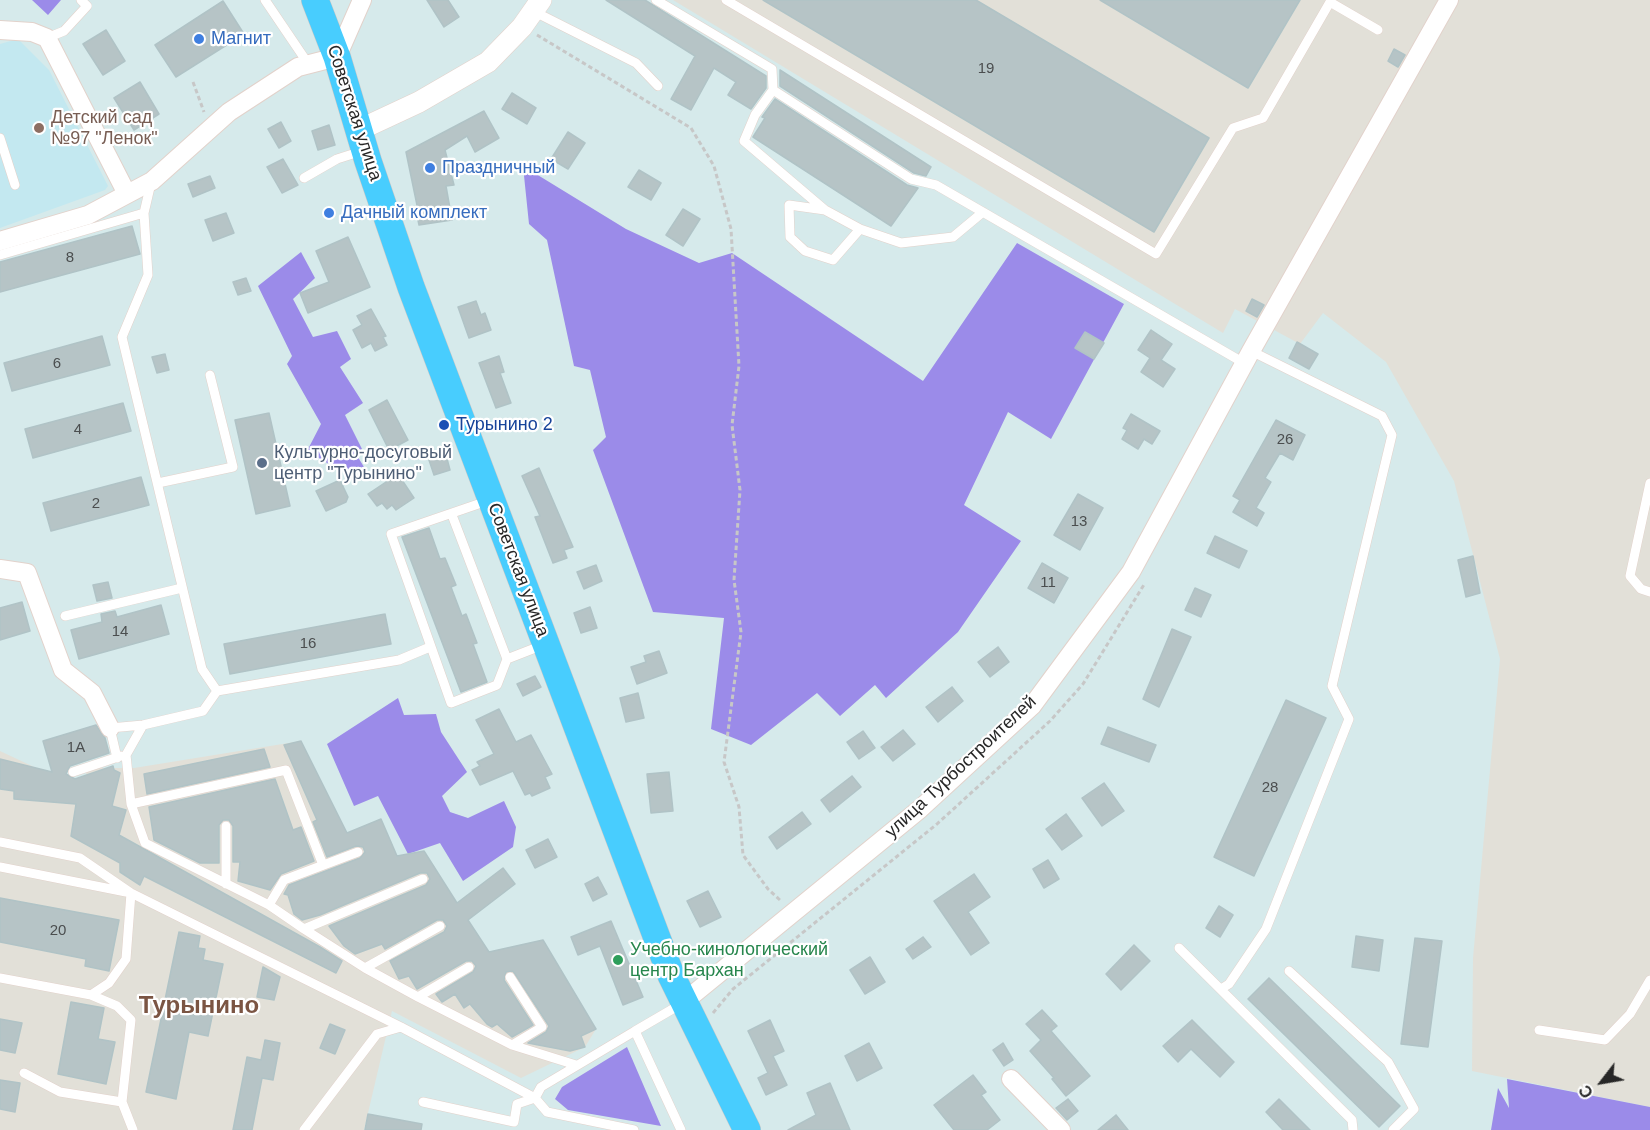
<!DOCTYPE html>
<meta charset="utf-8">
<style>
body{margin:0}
#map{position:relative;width:1650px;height:1130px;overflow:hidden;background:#d6eaeb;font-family:Arial,sans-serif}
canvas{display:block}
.north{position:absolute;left:1572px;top:1052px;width:60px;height:60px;-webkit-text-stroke:4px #fff;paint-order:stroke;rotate:239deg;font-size:16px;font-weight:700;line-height:24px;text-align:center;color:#272727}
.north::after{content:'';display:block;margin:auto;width:21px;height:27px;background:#272727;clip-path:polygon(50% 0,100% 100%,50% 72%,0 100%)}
</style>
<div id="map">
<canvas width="1650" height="1130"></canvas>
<div class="north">С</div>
</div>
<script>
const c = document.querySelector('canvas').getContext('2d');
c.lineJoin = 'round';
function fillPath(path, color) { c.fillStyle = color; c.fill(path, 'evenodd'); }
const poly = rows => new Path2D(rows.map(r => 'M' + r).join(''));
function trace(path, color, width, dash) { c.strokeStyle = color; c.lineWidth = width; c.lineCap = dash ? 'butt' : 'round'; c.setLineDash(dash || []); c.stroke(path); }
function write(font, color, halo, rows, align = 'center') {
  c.font = font + ' Arial,sans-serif'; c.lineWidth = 4.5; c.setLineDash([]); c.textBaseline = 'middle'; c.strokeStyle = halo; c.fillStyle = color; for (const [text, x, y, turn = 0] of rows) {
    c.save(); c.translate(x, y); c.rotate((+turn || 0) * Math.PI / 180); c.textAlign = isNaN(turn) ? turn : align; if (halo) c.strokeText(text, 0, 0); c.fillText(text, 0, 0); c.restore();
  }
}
const industrial = poly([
 [673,0,1650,0,1650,1107,1472,1071,1473,958,1500,659,1454,481,1386,362,1323,313,1300,344,1235,309,1223,333],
 [301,741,347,833,381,819,397,856,424,851,489,952,543,940,596,1029,585,1047,521,1078,392,1011,364,1130,0,1130,0,751,81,789,88,768,134,768]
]);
const education = poly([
 [18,39,49,70,108,186,105,190,0,228,0,44]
]);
const green = poly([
 [32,0,61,0,48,15],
 [523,166,626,229,699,263,732,253,923,381,1017,243,1124,304,1051,439,1008,412,964,505,1021,541,958,632,886,698,875,685,840,716,817,693,751,745,711,729,724,618,653,612,593,450,606,437,590,370,574,366,547,240,529,224],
 [301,252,315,278,293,299,313,337,337,331,351,359,340,367,363,403,345,415,362,449,356,454,364,467,339,470,307,451,321,424,287,364,292,356,258,286],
 [398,698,404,715,436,714,441,732,467,772,442,796,450,812,468,818,504,801,516,827,513,847,463,881,440,843,408,854,378,796,354,806,327,744],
 [627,1047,661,1126,568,1110,555,1099,562,1087],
 [1507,1079,1650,1107,1650,1130,1491,1130,1498,1088,1509,1108]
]);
const building = poly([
 [427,0,448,0,459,17,444,27,427,0],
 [606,0,645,0,766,76,766,88,751,109,728,95,736,82,714,68,691,110,671,99,695,56,606,0],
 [763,0,976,0,1209,138,1154,232,763,0],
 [1100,0,1300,0,1248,88,1100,0],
 [223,1,244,34,176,77,155,45,223,1],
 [106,30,125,61,103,75,83,44,106,30],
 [1394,49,1405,55,1398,67,1388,61,1394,49],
 [780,70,931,167,926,176,914,173,780,86,780,70],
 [140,82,159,114,134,130,114,98,140,82],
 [512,93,536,108,527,124,502,109,512,93],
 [775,99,907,185,918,188,891,226,753,137,765,118,762,117,775,99],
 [484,111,499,138,475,152,467,136,445,150,454,185,446,186,452,220,419,225,416,210,418,210,406,152,484,111],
 [281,122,291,141,279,148,268,129,281,122],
 [329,125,335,145,318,150,312,131,329,125],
 [568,132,585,143,568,169,551,159,568,132],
 [283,159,298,185,282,193,267,167,283,159],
 [639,170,661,183,651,200,628,187,639,170],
 [210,176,215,188,193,197,188,184,210,176],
 [683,209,700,219,683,246,666,235,683,209],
 [226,213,234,233,213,241,205,220,226,213],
 [132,226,140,254,0,292,0,262,132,226],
 [348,237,370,287,308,313,300,293,329,282,316,251,348,237],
 [246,278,251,291,238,295,233,282,246,278],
 [1252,299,1264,305,1257,317,1246,311,1252,299],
 [476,301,481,315,485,313,491,330,469,338,458,307,476,301],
 [371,309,386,336,383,337,387,345,375,351,371,343,362,348,353,330,362,325,357,316,371,309],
 [1151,330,1172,344,1161,360,1175,369,1163,387,1141,372,1150,358,1138,350,1151,330],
 [1085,332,1104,343,1094,359,1075,348,1085,332],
 [102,336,110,365,12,391,4,363,102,336],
 [1297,342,1318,354,1309,369,1289,358,1297,342],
 [165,354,169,370,157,373,152,357,165,354],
 [499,356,504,372,500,373,511,403,496,408,479,363,499,356],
 [387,400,408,440,389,450,369,410,387,400],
 [123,403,131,431,33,458,25,429,123,403],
 [269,413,290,506,256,514,235,420,269,413],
 [1131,414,1160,431,1152,444,1144,439,1138,449,1122,439,1127,430,1123,428,1131,414],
 [1276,420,1305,435,1293,460,1280,453,1265,478,1271,482,1256,508,1264,513,1257,526,1233,512,1240,500,1233,496,1276,420],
 [445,451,450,470,434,475,428,457,445,451],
 [539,468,573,547,564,550,567,558,553,563,535,517,540,516,522,476,539,468],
 [398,474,414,498,396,510,392,505,387,509,382,503,377,506,368,494,398,474],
 [141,477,149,505,51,531,43,503,141,477],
 [340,480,348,497,346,502,326,511,316,491,340,480],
 [1078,494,1103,508,1080,550,1054,535,1078,494],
 [429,528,440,559,445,558,456,585,451,587,462,616,466,614,477,643,473,644,487,682,461,692,402,537,429,528],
 [1215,536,1247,551,1239,568,1207,553,1215,536],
 [1473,556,1480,593,1466,597,1458,560,1473,556],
 [1042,563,1068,578,1054,603,1028,588,1042,563],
 [596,565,602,581,584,589,577,572,596,565],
 [108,582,112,598,97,601,93,585,108,582],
 [1195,588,1211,595,1201,617,1185,610,1195,588],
 [22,602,30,631,0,640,0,608,22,602],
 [161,605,169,634,79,659,71,630,102,622,101,614,115,611,117,617,161,605],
 [590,607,597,628,581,633,574,613,590,607],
 [385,614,391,644,230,674,224,644,385,614],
 [1172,629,1191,637,1159,707,1143,699,1172,629],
 [998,647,1009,662,990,677,978,662,998,647],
 [659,651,667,673,637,684,631,667,646,662,644,656,659,651],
 [535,676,541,687,523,696,517,684,535,676],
 [952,687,963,701,938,722,926,707,952,687],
 [638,693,644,718,626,722,620,698,638,693],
 [1286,700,1326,718,1254,876,1214,857,1286,700],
 [499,709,516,742,531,735,552,774,545,777,550,788,532,796,530,793,525,795,513,771,480,785,472,770,480,766,477,762,494,754,476,720,499,709],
 [96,725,105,738,109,753,70,766,66,774,75,779,113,766,114,770,120,773,112,806,126,810,119,835,320,947,342,961,336,973,144,876,140,885,120,872,120,863,71,836,76,804,14,799,14,791,0,789,0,759,52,772,43,741,96,725],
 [1108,727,1156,745,1149,762,1101,744,1108,727],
 [903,730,915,744,893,761,881,747,903,730],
 [863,731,875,748,859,759,847,742,863,731],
 [301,741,347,833,381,819,397,856,424,851,457,903,503,868,515,884,468,920,489,952,543,940,596,1029,581,1036,585,1047,570,1051,528,1043,546,1032,549,1026,513,971,506,972,504,980,533,1025,512,1037,497,1024,492,1027,487,1024,470,1004,464,1008,455,994,442,1002,436,994,473,972,476,966,472,961,466,961,417,989,409,976,399,979,390,961,444,932,447,926,443,920,437,920,385,949,382,944,355,954,344,946,329,926,426,885,430,879,427,873,420,873,320,915,302,920,294,914,288,895,284,894,289,885,360,858,365,852,363,847,356,846,327,857,313,822,317,820,284,745,301,741],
 [264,749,270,767,147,794,144,774,264,749],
 [669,772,673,811,651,813,647,774,669,772],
 [852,776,861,787,830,812,821,800,852,776],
 [275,779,293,830,301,827,314,861,281,874,270,890,238,881,240,862,233,862,233,826,229,820,223,820,219,825,219,863,200,863,154,840,149,807,275,779],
 [1104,783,1124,811,1102,826,1082,798,1104,783],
 [802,812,811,824,777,849,769,837,802,812],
 [1066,814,1082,836,1062,850,1046,829,1066,814],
 [548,839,557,857,535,868,526,850,548,839],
 [1048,860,1059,879,1044,888,1033,869,1048,860],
 [974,874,990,897,968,912,989,943,971,955,934,901,974,874],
 [598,877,607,894,593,901,585,884,598,877],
 [708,891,721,917,700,927,687,901,708,891],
 [0,898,119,920,109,971,85,966,86,959,0,942,0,898],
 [1219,906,1233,915,1220,937,1206,928,1219,906],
 [611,921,643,997,623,1005,600,946,578,955,571,937,611,921],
 [179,932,200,936,198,948,205,949,203,960,223,964,208,1036,189,1032,176,1099,146,1092,179,932],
 [1356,936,1383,940,1379,971,1352,967,1356,936],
 [923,937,931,947,913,959,906,949,923,937],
 [1415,938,1442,941,1428,1047,1401,1044,1415,938],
 [1134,945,1150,961,1121,990,1106,974,1134,945],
 [870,957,885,982,865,994,850,970,870,957],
 [263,967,280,977,274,1000,257,997,263,967],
 [1269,978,1400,1106,1379,1127,1248,999,1269,978],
 [71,1002,104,1008,98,1039,115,1042,106,1084,58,1074,71,1002],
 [1042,1010,1057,1026,1051,1031,1090,1076,1066,1096,1052,1079,1054,1078,1030,1051,1041,1040,1026,1024,1042,1010],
 [0,1019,22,1023,15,1053,0,1050,0,1019],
 [770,1020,784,1051,773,1056,787,1085,766,1095,758,1078,768,1073,748,1031,770,1020],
 [1192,1020,1234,1062,1220,1077,1191,1049,1178,1062,1163,1046,1192,1020],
 [330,1024,345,1030,335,1054,320,1048,330,1024],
 [265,1040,280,1043,273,1080,262,1078,252,1130,233,1130,247,1057,261,1060,265,1040],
 [869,1043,882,1068,857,1081,845,1056,869,1043],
 [1003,1043,1013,1060,1004,1066,993,1050,1003,1043],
 [973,1075,986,1092,981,1095,1000,1120,987,1130,954,1130,934,1105,973,1075],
 [0,1080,20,1083,15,1112,0,1109,0,1080],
 [830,1083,850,1130,788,1130,816,1115,807,1093,830,1083],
 [1068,1099,1078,1111,1067,1120,1056,1108,1068,1099],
 [1279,1099,1310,1130,1283,1130,1266,1112,1279,1099],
 [368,1114,422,1124,421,1130,365,1130,368,1114],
 [1116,1115,1128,1130,1098,1130,1116,1115]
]);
const path = poly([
 [537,35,691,128,714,166,731,229,739,366,732,425,740,490,734,580,741,632,724,762,739,807,743,855,768,889,781,901],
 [193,82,204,112],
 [713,1013,733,989,937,824,1050,721,1083,684,1145,583]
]);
const service = poly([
 [265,0,309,65],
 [656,0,772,69,773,90,755,115,744,141,825,210],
 [726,0,1156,254,1233,128,1263,118,1330,2,1378,30],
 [533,11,636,63,658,86],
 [47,38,64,31,87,6,81,0],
 [773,90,911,179,936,185,1244,363],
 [0,138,15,185],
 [304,178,337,159,362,151],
 [151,183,144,213,148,275,122,337,202,669,217,691],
 [860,229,825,210,789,205,790,237,805,251,833,260,860,229,901,243,953,237,983,212],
 [0,255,144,213],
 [158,483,233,467,210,375],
 [1650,483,1630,576,1641,589,1650,592],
 [490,500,391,534,451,703,497,685,507,659,543,645],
 [452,515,507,659],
 [65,616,182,588],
 [143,725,126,755,131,804,145,843,269,905,304,929],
 [117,758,110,728,143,725,203,711,217,691,399,660,430,647],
 [73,772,121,756],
 [131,804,286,770,323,865],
 [0,842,80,858,131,893],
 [0,867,126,892],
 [226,884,226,826],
 [269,905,284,880,358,852],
 [1179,948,1352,1120,1353,1130],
 [469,967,418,997,512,1045],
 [365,968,304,929,423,879],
 [1289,971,1388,1062,1414,1109,1393,1130],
 [510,977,542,1027,512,1045,576,1065],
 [0,978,91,995,117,1006,131,1020,122,1102],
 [1221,989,1229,984,1266,929,1349,719,1332,686,1392,435,1382,416,1251,351],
 [91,995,109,983,126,959,131,893,401,1027],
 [418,997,365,968,440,926],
 [1539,1030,1605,1040,1630,1014,1650,980],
 [24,1073,60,1092,122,1102,133,1130],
 [304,1130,377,1034,401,1027,535,1098,517,1104,514,1122,423,1102],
 [634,1130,547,1112,535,1098,541,1087,635,1031],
 [681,1130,635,1031,683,1003]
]);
const minor = poly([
 [0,30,32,32,47,38,127,194],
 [0,241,88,215,152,181,229,112,298,67,337,57,362,0],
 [0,569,27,573,63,670,92,693,110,728],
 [685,1001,920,809,1032,706,1131,572,1251,351,1449,0],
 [1011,1079,1061,1130]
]);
const tertiary = poly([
 [359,130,419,102,488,62,522,27,541,0]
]);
const primary = poly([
 [315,0,337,57,368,161,411,287,671,975,747,1130]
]);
const markers = [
 [199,39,6,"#3f7fe0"],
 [39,128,6,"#8d6e63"],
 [430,168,6,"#3f7fe0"],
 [329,213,6,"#3f7fe0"],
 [444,425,6,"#1a4fb4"],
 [262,463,6,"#5c6f8a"],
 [618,960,6,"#2e9e5b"]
];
const numberNames = [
 ["19",986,69],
 ["8",70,258],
 ["6",57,364],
 ["4",78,430],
 ["26",1285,440],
 ["2",96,504],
 ["13",1079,522],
 ["11",1048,583],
 ["14",120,632],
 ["16",308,644],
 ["1А",76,748],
 ["28",1270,788],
 ["20",58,931]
];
const shopNames = [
 ["Магнит",211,39],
 ["Праздничный",442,168],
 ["Дачный комплект",341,213]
];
const streetNames = [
 ["Советская улица",354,113,72],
 ["Советская улица",518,570,69],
 ["улица Турбостроителей",961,767,-43]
];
const educationNames = [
 ["Детский сад",51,118],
 ["№97 \"Ленок\"",51,139]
];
const transitNames = [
 ["Турынино 2",456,425]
];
const serviceNames = [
 ["Культурно-досуговый",274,453],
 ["центр \"Турынино\"",274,474]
];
const leisureNames = [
 ["Учебно-кинологический",630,950],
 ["центр Бархан",630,971]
];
const districtNames = [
 ["Турынино",199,1006]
];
fillPath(industrial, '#e2e0d8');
fillPath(education, '#c3e8f0');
fillPath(green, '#9b8be9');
fillPath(building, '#b6c4c6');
trace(building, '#b0c3c6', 1.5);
trace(service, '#e2d2cb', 10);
trace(minor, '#e2d2cb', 20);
trace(tertiary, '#e2d2cb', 22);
trace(primary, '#c7c7c7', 28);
trace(path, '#c7c7c7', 3, [4.5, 3]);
trace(service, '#fff', 9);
trace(minor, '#fff', 18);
trace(tertiary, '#fff', 21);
trace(primary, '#48cdfe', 27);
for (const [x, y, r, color] of markers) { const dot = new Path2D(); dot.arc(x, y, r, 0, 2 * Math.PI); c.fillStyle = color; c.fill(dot); trace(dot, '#fff', 2); }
write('15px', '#4b4e4f', null, numberNames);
write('18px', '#366cbe', '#fff', shopNames, 'left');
write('18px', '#272727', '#fff', streetNames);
write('18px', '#785e54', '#fff', educationNames, 'left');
write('18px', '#164399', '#fff', transitNames, 'left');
write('18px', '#4e5e75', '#fff', serviceNames, 'left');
write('18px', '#27864d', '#fff', leisureNames, 'left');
write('bold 24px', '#7b5543', '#fff', districtNames);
</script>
